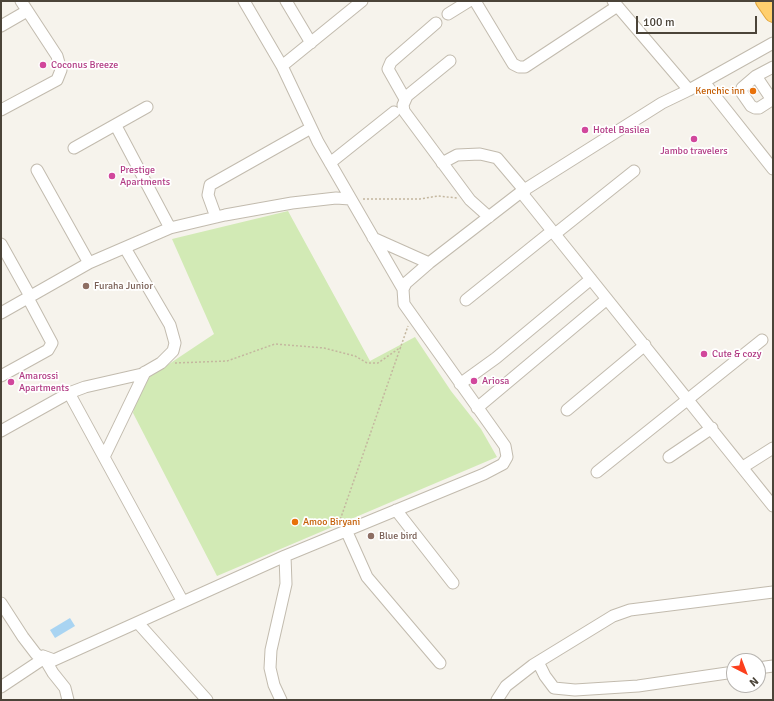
<!DOCTYPE html>
<style>
body{margin:0}
#map{position:relative;width:774px;height:701px;overflow:hidden;background:#f6f3ec;font-family:Signika,sans-serif}
canvas{display:block}
.frame{position:absolute;inset:0;border:2px solid #4b4439;pointer-events:none}
.north{position:absolute;left:726px;top:653px;width:40px;height:40px;box-sizing:border-box;background:#fff;border:1px solid #b7b4b0;border-radius:50%;rotate:138deg;font-size:11px;font-weight:700;line-height:16px;text-align:center;color:#4b4439}
.north::after{content:'';display:block;margin:auto;width:14px;height:18px;background:#fc3f1d;clip-path:polygon(50% 0,100% 100%,50% 72%,0 100%)}
.scale{position:absolute;left:636px;top:16px;width:121px;height:18px;box-sizing:border-box;border:2px solid #4b4439;border-top:0;padding-left:5px;font-size:12px;line-height:14px;white-space:nowrap;color:#4b4439;-webkit-text-stroke:3px #fff;paint-order:stroke}
</style>
<div id="map">
<canvas width="774" height="701"></canvas>
<div class="frame"></div>
<div class="north">N</div>
<div class="scale">100 m</div>
</div>
<script>
const c = document.querySelector('canvas').getContext('2d');
c.lineJoin = 'round';
function fillPath(path, color) { c.fillStyle = color; c.fill(path, 'evenodd'); }
const poly = rows => new Path2D(rows.map(r => 'M' + r).join(''));
function trace(path, color, width, dash) { c.strokeStyle = color; c.lineWidth = width; c.lineCap = dash ? 'butt' : 'round'; c.setLineDash(dash || []); c.stroke(path); }
function write(font, color, halo, rows, align = 'center') {
  c.font = font + ' Signika,sans-serif'; c.lineWidth = 3.5; c.setLineDash([]); c.textBaseline = 'middle'; c.strokeStyle = halo; c.fillStyle = color; for (const [text, x, y, turn = 0] of rows) {
    c.save(); c.translate(x, y); c.rotate((+turn || 0) * Math.PI / 180); c.textAlign = isNaN(turn) ? turn : align; if (halo) c.strokeText(text, 0, 0); c.fillText(text, 0, 0); c.restore();
  }
}
const green = poly([
 [288,211,370,361,415,337,451,391,481,429,497,457,217,576,133,413,139,384,214,334,172,239]
]);
const water = poly([
 [70,618,75,626,55,638,50,630]
]);
const path = poly([
 [363,199,420,199,438,196,457,198],
 [175,363,227,361,275,344,324,348,355,356,367,363,378,363,401,347],
 [339,523,408,326]
]);
const minor = poly([
 [244,1,282,66,318,142,403,289],
 [286,1,311,43],
 [475,1,513,64,519,67,525,67,616,7],
 [613,1,689,90],
 [448,14,469,1],
 [1,26,27,11],
 [450,61,407,96,403,105,404,111,470,200,489,217],
 [282,66,362,1],
 [773,67,756,76,742,88,742,93,751,106,755,108,759,108,773,99],
 [756,76,772,100],
 [704,82,773,169],
 [405,99,388,69,391,62,436,23],
 [1,110,57,80,61,70,57,56,21,1],
 [116,126,170,228],
 [74,148,147,107],
 [330,163,394,112],
 [442,163,457,155,480,154,497,158,525,191],
 [37,170,89,263],
 [521,192,773,506],
 [216,217,208,195,210,185,311,128],
 [555,234,634,171],
 [373,238,429,263],
 [1,244,30,296],
 [466,300,552,231],
 [1,313,89,263,170,228,225,215,292,203,336,198,350,199],
 [1,376,48,350,52,343,28,298],
 [460,384,496,358,591,279],
 [69,393,183,602],
 [477,408,607,299],
 [567,410,645,345],
 [1,431,69,393,85,387,142,374,161,363,173,351,175,343,170,325,125,248],
 [104,457,145,372],
 [669,457,712,428],
 [743,467,773,448],
 [597,472,762,340],
 [396,510,453,583],
 [346,530,367,577,440,663],
 [1,603,23,637,36,654,43,659,43,656,54,660,285,556,484,474,503,464,507,457,505,446,404,304,403,289,406,283,429,263,521,192,662,103,689,90,773,43],
 [138,623,207,700],
 [43,656,53,673,65,688,68,700],
 [538,662,545,676,554,688,575,690,638,686,734,672],
 [758,668,773,666],
 [1,687,43,659],
 [281,700,274,685,270,668,271,650,286,584,285,556],
 [497,700,506,686,533,665,613,616,630,610,773,592]
]);
const highway = poly([
 [764,1,773,14]
]);
const markers = [
 [43,65,4,"#d1479c"],
 [753,91,4,"#e8710a"],
 [585,130,4,"#d1479c"],
 [694,139,4,"#d1479c"],
 [112,176,4,"#d1479c"],
 [86,286,4,"#8d6e63"],
 [704,354,4,"#d1479c"],
 [474,381,4,"#d1479c"],
 [11,382,4,"#d1479c"],
 [295,522,4,"#e8710a"],
 [371,536,4,"#8d6e63"]
];
const hotelNames = [
 ["Coconus Breeze",51,65],
 ["Hotel Basilea",593,130],
 ["Jambo travelers",694,151,"center"],
 ["Prestige",120,170],
 ["Apartments",120,182],
 ["Cute & cozy",712,354],
 ["Amarossi",19,376],
 ["Apartments",19,388],
 ["Ariosa",482,381]
];
const foodNames = [
 ["Kenchic inn",745,91],
 ["Amoo Biryani",303,522,"left"]
];
const educationNames = [
 ["Furaha Junior",94,286],
 ["Blue bird",379,536]
];
fillPath(green, '#d2eab5');
fillPath(water, '#a9d4f2');
trace(minor, '#c2bbae', 13);
trace(highway, '#e0a43c', 18);
trace(path, '#c4b79f', 1.5, [2, 2]);
trace(minor, '#fff', 11);
trace(highway, '#ffcf6e', 16);
for (const [x, y, r, color] of markers) { const dot = new Path2D(); dot.arc(x, y, r, 0, 2 * Math.PI); c.fillStyle = color; c.fill(dot); trace(dot, '#fff', 1.5); }
write('10px', '#b23c85', '#fff', hotelNames, 'left');
write('10px', '#c56008', '#fff', foodNames, 'right');
write('10px', '#785e54', '#fff', educationNames, 'left');
</script>
